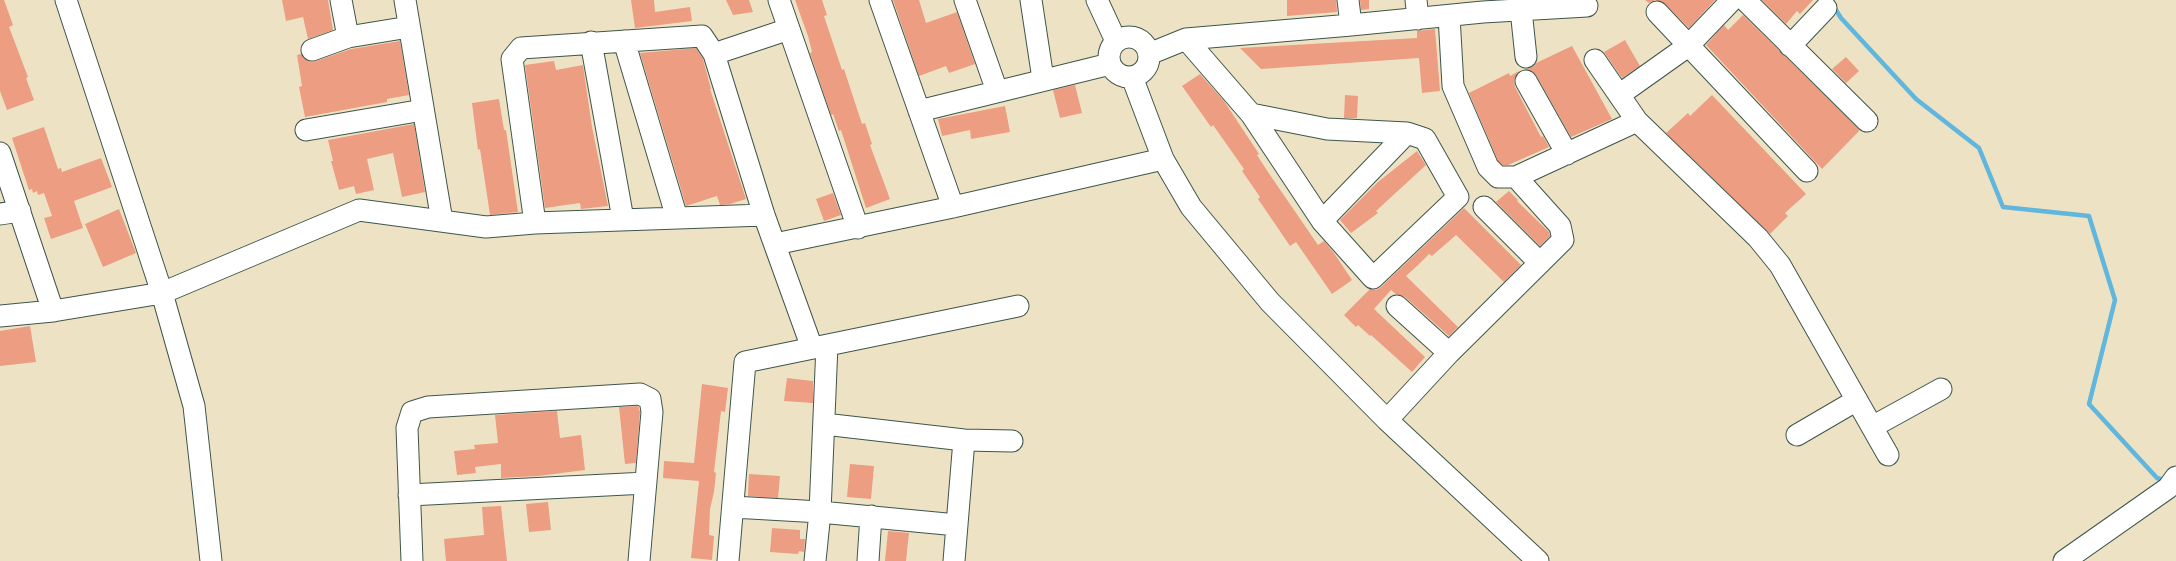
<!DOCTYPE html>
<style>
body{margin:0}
canvas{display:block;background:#ede3c4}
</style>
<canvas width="2176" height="561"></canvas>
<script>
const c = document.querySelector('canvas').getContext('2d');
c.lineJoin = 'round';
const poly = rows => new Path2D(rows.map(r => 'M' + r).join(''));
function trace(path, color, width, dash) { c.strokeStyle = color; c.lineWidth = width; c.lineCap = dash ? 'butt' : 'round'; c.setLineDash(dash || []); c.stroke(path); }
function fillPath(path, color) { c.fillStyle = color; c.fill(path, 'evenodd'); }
const stream = poly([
 [1834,7,1841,18,1916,99,1979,148,2003,207,2089,216,2115,300,2089,404,2157,478,2168,481]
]);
const building = poly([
 [0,0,4,0,13,25,9,27,28,77,26,78,34,100,7,110,0,91],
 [282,0,328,0,333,30,308,39,303,17,286,21],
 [631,0,654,0,655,12,690,7,692,21,635,28],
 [726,0,749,0,753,12,733,15],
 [795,0,822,0,827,15,824,16,842,70,844,69,862,124,865,123,872,144,870,145,890,199,866,208,841,130,839,131,833,114,831,115,810,53,812,52,808,36],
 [893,0,919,0,926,23,957,12,975,64,949,73,946,66,919,76],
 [1287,0,1336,0,1337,12,1287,16],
 [1360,0,1369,0,1369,9,1361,10],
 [1645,0,1715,0,1689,28,1665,4,1655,0,1649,3],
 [1762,0,1813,0,1800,14,1797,11,1786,24],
 [1743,15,1860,130,1822,169,1706,45,1724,25,1728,30],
 [1435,29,1440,91,1422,93,1419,58,1261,69,1240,48,1417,38,1417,31],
 [1625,40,1640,66,1622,78,1604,52],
 [400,41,409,95,387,99,387,102,305,117,299,87,302,86,297,55,301,54,310,62,316,61,351,49],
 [1572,46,1612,119,1571,137,1536,75,1532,71,1522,70,1533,67,1536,63],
 [696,48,703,59,711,89,710,89,746,199,730,204,720,205,717,196,686,206,640,53],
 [1846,57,1859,71,1846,83,1832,69],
 [554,61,556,70,583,65,592,127,608,206,581,209,580,203,545,208,525,65],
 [1519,71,1514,80,1515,87,1541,137,1543,136,1549,147,1508,165,1503,165,1498,161,1469,93,1509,73,1510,76],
 [1200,74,1224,101,1259,154,1257,155,1268,172,1318,245,1324,241,1334,253,1352,280,1332,294,1296,242,1290,246,1258,199,1260,197,1242,171,1244,169,1213,125,1211,127,1182,86],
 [1075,85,1082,113,1060,118,1053,90],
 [1345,95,1358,96,1357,118,1344,118],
 [1712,95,1806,194,1785,213,1788,216,1770,234,1666,133,1688,113,1690,116],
 [499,99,504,130,506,130,518,212,490,215,480,149,478,150,472,103],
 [1005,106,1010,132,971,139,970,130,942,136,938,119],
 [414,124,425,192,402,197,393,153,367,159,374,190,356,194,354,186,339,190,331,161,333,161,328,140],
 [44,127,58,169,61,168,62,172,101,158,112,187,74,201,83,228,51,239,44,218,52,216,44,193,38,195,37,191,33,193,32,189,29,190,12,138],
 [1417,151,1426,165,1376,211,1378,213,1351,233,1340,220,1378,182],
 [1509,191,1518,200,1517,201,1549,232,1550,236,1540,246,1496,202],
 [833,193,841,215,824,221,816,199],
 [1464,208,1521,265,1504,282,1456,235,1432,256,1429,254,1417,266,1406,276,1458,327,1449,336,1405,297,1396,294,1391,290,1374,309,1425,357,1412,372,1371,335,1370,336,1358,325,1356,327,1344,315,1370,289,1376,290,1381,287],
 [119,209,136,253,103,267,85,224],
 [30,326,36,362,0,366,0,331],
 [787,378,813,381,813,403,784,401],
 [702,384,728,388,725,412,721,411,714,472,716,473,714,492,710,509,709,535,714,536,712,560,691,558,699,481,663,478,664,461,694,463],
 [638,406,640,412,636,463,625,464,619,407],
 [557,411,560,438,581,435,585,470,538,476,501,478,501,464,475,467,476,473,457,475,454,451,475,449,474,445,498,443,495,415],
 [850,464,874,466,871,499,847,497],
 [749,474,780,476,778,498,748,496],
 [548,502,551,530,529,532,526,504],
 [501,506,507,561,446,561,444,539,484,535,482,507],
 [772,528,800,530,800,539,805,539,804,552,799,551,798,554,770,552],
 [888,531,909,533,906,561,885,561]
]);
const minor = poly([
 [66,0,162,293,194,406,211,561],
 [341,0,348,37,409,27],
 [405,0,442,221],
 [779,0,858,228],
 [880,0,953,207],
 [965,0,997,91],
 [1031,0,1043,79],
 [1097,0,1116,41],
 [1348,0,1351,25],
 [1416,0,1418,19],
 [1745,0,1867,121],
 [1521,10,1526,57],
 [1657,12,1807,171],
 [1449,16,1453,86,1488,167,1498,177,1516,177],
 '1109 57a20 20 0 1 1 40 0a20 20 0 1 1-40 0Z',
 [1186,39,1251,114,1322,221,1373,278,1458,197,1425,139,1407,133,1327,129,1251,114],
 [624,41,677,218],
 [591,42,623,219],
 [1790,46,1826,8],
 [312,50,348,37],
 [714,54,789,29],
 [1149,54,1186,39,1351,25,1483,12,1587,6],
 [1595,60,1637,121,1758,238,1780,265,1888,455],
 [1132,77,1163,159,1191,207,1270,302,1387,420,1538,561],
 [1526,81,1567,154],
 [1619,95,1688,46,1732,0],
 [919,111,1110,64],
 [306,130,423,110],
 [0,153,53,311],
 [1484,207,1540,263],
 [0,214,20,211],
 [1322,221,1407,133],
 [535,223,512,59,521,48,702,36,714,54,764,215,812,348],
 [775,244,953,207,1163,159],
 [1397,306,1449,353],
 [0,316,53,311,162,293,359,210,486,227,535,223,764,215],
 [1387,420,1449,353,1563,240,1560,226,1516,177,1637,121],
 [824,424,964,440,1012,441],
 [1872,427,1941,389],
 [1797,435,1857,400],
 [409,495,646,483],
 [733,507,820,512,957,525],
 [412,561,407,428,412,412,428,407,640,394,650,399,652,412,639,561],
 [728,561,745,362,1018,306],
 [815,561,820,512,827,345],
 [868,561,871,516],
 [954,561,964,440],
 [2064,561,2168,488,2176,477]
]);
trace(stream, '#60b6dc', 4.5);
fillPath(building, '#ed9d81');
trace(minor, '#3e564a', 23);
trace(minor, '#fff', 21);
</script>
